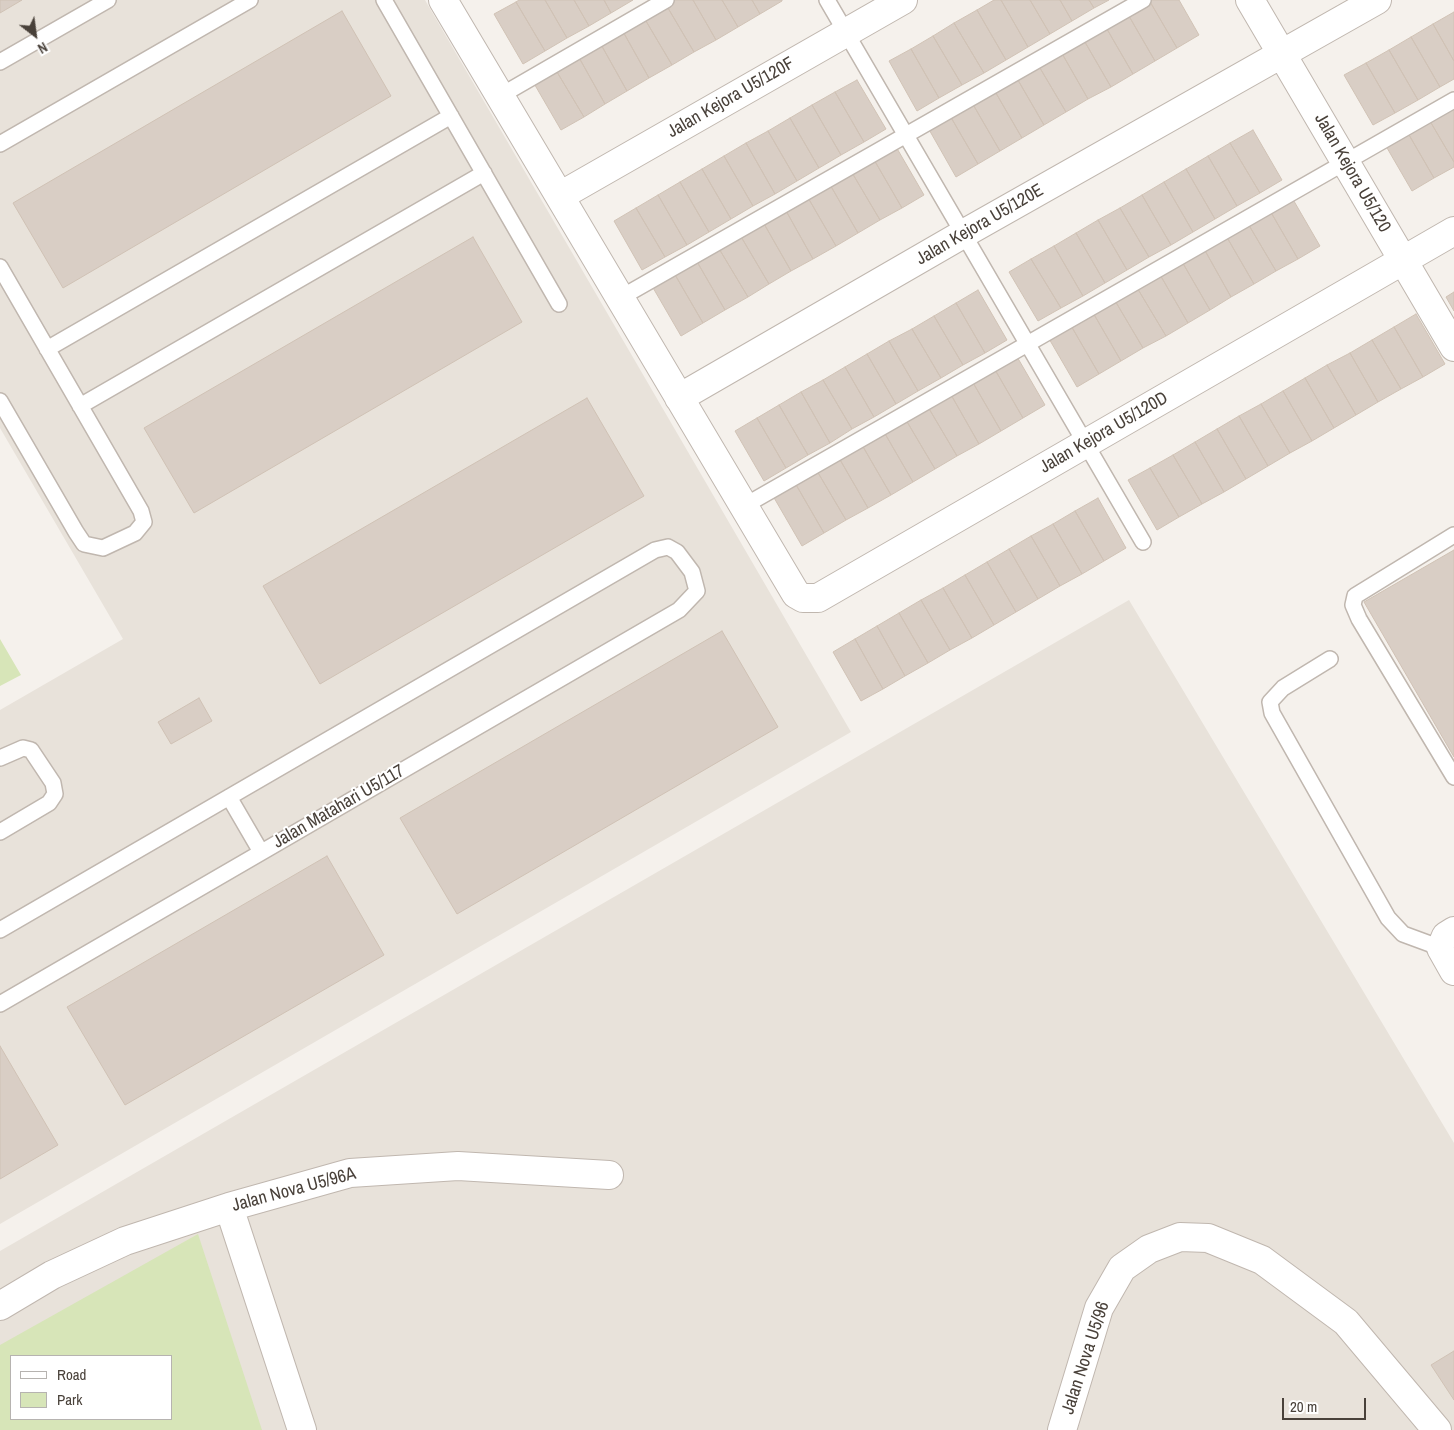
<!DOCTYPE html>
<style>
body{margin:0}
#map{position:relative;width:1454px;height:1430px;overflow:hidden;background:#f5f1ec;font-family:"Archivo Narrow",sans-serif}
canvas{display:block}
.legend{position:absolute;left:10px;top:1355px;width:162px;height:65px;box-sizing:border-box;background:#fff;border:1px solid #b6b3b0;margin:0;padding:6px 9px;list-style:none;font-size:15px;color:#49413a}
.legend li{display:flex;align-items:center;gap:10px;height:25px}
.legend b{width:25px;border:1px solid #b6b3b0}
.north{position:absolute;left:10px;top:10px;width:50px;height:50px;-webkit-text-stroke:4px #fff;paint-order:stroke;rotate:150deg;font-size:14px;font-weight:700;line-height:20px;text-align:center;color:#49413a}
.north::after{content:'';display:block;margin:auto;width:18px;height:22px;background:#49413a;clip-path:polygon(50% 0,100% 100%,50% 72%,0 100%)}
.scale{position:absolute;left:1282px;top:1398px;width:84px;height:22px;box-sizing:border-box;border:2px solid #49413a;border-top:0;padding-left:6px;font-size:15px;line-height:18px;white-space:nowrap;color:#49413a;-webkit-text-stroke:4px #fff;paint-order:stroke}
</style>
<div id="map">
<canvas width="1454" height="1430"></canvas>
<ul class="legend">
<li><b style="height:6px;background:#fff"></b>Road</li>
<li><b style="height:14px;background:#d7e5b8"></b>Park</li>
</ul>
<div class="north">N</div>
<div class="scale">20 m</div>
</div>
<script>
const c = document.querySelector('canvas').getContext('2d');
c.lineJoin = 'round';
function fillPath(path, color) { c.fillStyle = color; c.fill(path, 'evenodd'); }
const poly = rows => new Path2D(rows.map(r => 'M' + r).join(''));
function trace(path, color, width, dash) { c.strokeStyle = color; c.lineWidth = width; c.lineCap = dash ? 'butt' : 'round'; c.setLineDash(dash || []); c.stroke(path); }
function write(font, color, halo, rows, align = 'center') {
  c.font = font + ' "Archivo Narrow",sans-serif'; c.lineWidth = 4; c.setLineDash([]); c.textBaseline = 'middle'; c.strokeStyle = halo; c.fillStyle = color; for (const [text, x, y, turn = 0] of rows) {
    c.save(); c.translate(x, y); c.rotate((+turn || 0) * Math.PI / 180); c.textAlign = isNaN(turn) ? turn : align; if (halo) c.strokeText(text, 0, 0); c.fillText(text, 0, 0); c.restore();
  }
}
const residential = poly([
 [0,0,425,0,851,732,0,1224,0,710,123,639,0,428],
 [1129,600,1454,1143,1454,1430,0,1430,0,1251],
 [11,1356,171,1356,171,1419,11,1419]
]);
const green = poly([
 [0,639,21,675,0,686],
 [198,1234,262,1430,0,1430,0,1345],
 [171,1356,171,1419,11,1419,11,1356]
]);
const building = poly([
 [0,0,22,0,0,13,0,0],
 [519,0,545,0,567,38,545,51,516,2,519,0],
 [545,0,574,0,589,26,567,38,545,0],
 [574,0,604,0,611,13,589,26,574,0],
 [604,0,633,0,611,13,604,0],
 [670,0,693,0,716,40,694,52,665,3,670,0],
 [693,0,722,0,738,27,716,40,693,0],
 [722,0,752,0,760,14,738,27,722,0],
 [752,0,782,0,782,1,760,14,752,0],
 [994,0,1001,0,1028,47,1006,60,977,10,994,0],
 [1001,0,1030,0,1050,34,1028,47,1001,0],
 [1030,0,1060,0,1072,21,1050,34,1030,0],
 [1060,0,1089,0,1094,8,1072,21,1060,0],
 [1089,0,1109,0,1094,8,1089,0],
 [1149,0,1177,48,1155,61,1126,11,1149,0],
 [1149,0,1179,0,1199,35,1177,48,1149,0],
 [516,2,545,51,523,64,494,14,516,2],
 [665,3,694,52,672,65,643,16,665,3],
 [977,10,1006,60,984,73,954,23,977,10],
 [342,11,391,96,63,288,13,203,342,11],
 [1126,11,1155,61,1133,74,1104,24,1126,11],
 [1454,12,1454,61,1433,24,1454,12],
 [643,16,672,65,649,78,621,28,643,16],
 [954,23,984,73,962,85,933,36,954,23],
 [1104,24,1133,74,1111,87,1082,37,1104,24],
 [1433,24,1454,61,1454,79,1440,87,1411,37,1433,24],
 [621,28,649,78,627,91,599,41,621,28],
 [933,36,962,85,939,98,911,49,933,36],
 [1082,37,1111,87,1088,99,1060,50,1082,37],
 [1411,37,1440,87,1418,100,1389,50,1411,37],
 [599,41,627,91,605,104,577,54,599,41],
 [911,49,939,98,917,111,889,61,911,49],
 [1060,50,1088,99,1066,112,1037,63,1060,50],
 [1389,50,1418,100,1395,113,1366,63,1389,50],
 [577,54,605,104,584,117,554,67,577,54],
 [1037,63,1066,112,1044,125,1015,75,1037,63],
 [1366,63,1395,113,1373,125,1344,75,1366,63],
 [554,67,584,117,561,130,532,80,554,67],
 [1015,75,1044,125,1022,138,993,88,1015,75],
 [857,80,886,129,864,142,835,92,857,80],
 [993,88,1022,138,1000,151,971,101,993,88],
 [835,92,864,142,841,155,812,105,835,92],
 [971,101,1000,151,978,164,949,114,971,101],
 [1450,103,1454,111,1454,162,1427,116,1450,103],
 [812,105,841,155,819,168,790,118,812,105],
 [949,114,978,164,956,177,927,126,949,114],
 [1427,116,1454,162,1454,167,1434,178,1405,128,1427,116],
 [790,118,819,168,797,181,768,131,790,118],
 [1405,128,1434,178,1412,191,1383,141,1405,128],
 [1253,130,1282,180,1260,193,1230,143,1253,130],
 [768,131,797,181,775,194,746,143,768,131],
 [746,143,775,194,753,206,724,156,746,143],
 [1230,143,1260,193,1237,206,1208,156,1230,143],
 [895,145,924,195,902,208,873,158,895,145],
 [724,156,753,206,731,219,702,169,724,156],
 [1208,156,1237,206,1215,219,1186,169,1208,156],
 [873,158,902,208,880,220,851,171,873,158],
 [702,169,731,219,709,232,680,182,702,169],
 [1186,169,1215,219,1193,232,1164,182,1186,169],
 [851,171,880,220,858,233,829,183,851,171],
 [680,182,709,232,687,245,658,195,680,182],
 [1164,182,1193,232,1171,245,1142,195,1164,182],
 [829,183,858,233,836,246,807,196,829,183],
 [658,195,687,245,665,257,636,208,658,195],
 [1142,195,1171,245,1149,257,1120,208,1142,195],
 [807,196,836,246,813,259,785,209,807,196],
 [1291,196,1320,246,1298,259,1269,209,1291,196],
 [636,208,665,257,642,270,614,221,636,208],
 [1120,208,1149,257,1127,270,1098,220,1120,208],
 [785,209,813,259,791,271,763,222,785,209],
 [1269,209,1298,259,1276,271,1247,222,1269,209],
 [1098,220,1127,270,1105,283,1076,233,1098,220],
 [763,222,791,271,769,284,740,235,763,222],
 [1247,222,1276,271,1254,284,1225,234,1247,222],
 [1076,233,1105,283,1083,296,1054,246,1076,233],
 [1225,234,1254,284,1231,297,1203,247,1225,234],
 [740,235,769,284,748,297,718,247,740,235],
 [473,237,522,322,194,513,144,428,473,237],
 [1054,246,1083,296,1061,308,1031,259,1054,246],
 [718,247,748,297,725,310,696,260,718,247],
 [1203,247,1231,297,1210,310,1181,260,1203,247],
 [1031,259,1061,308,1038,321,1009,272,1031,259],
 [696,260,725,310,703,323,674,273,696,260],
 [1181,260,1210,310,1188,323,1159,273,1181,260],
 [674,273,703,323,681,336,652,286,674,273],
 [1159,273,1188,323,1166,336,1136,286,1159,273],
 [1136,286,1166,336,1143,348,1114,299,1136,286],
 [978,290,1007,340,985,353,956,303,978,290],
 [1454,292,1454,311,1446,297,1454,292],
 [1114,299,1143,348,1121,361,1092,311,1114,299],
 [956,303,985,353,963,365,934,316,956,303],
 [1092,311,1121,361,1099,374,1070,324,1092,311],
 [1416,314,1445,364,1423,377,1394,327,1416,314],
 [934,316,963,365,941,378,912,329,934,316],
 [1070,324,1099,374,1077,387,1048,337,1070,324],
 [1394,327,1423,377,1401,389,1372,340,1394,327],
 [912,329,941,378,918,391,889,341,912,329],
 [1372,340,1401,389,1378,402,1350,353,1372,340],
 [889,341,918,391,896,404,867,354,889,341],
 [1350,353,1378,402,1356,415,1327,365,1350,353],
 [867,354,896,404,874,417,845,367,867,354],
 [1016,355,1045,405,1023,418,994,368,1016,355],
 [1327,365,1356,415,1334,428,1305,378,1327,365],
 [845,367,874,417,852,429,823,380,845,367],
 [994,368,1023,418,1001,431,972,381,994,368],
 [1305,378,1334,428,1312,441,1283,391,1305,378],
 [823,380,852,429,830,443,801,392,823,380],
 [972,381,1001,431,979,444,950,393,972,381],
 [1283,391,1312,441,1290,453,1261,404,1283,391],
 [801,392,830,443,808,455,779,405,801,392],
 [950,393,979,444,957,456,928,407,950,393],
 [587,398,644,496,320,684,263,586,587,398],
 [1261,404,1290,453,1268,466,1239,416,1261,404],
 [779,405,808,455,786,468,757,418,779,405],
 [928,407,957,456,935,469,906,420,928,407],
 [1239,416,1268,466,1246,479,1217,429,1239,416],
 [757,418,786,468,764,481,735,431,757,418],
 [906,420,935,469,913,482,884,432,906,420],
 [1217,429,1246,479,1224,492,1195,442,1217,429],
 [884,432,913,482,891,495,862,445,884,432],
 [1195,442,1224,492,1202,504,1173,455,1195,442],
 [862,445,891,495,868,508,839,458,862,445],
 [1173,455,1202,504,1179,517,1150,468,1173,455],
 [839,458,868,508,846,520,817,471,839,458],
 [1150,468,1179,517,1157,530,1128,480,1150,468],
 [817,471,846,520,824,533,795,483,817,471],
 [795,483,824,533,802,546,773,496,795,483],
 [1098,498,1126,548,1104,561,1075,511,1098,498],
 [1075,511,1104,561,1082,574,1053,524,1075,511],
 [1053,524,1082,574,1060,586,1031,536,1053,524],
 [1031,536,1060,586,1038,599,1009,549,1031,536],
 [1009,549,1038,599,1016,612,987,562,1009,549],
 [1454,550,1454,757,1364,602,1454,550],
 [987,562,1016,612,994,625,965,575,987,562],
 [965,575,994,625,972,638,943,588,965,575],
 [943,588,972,638,950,650,921,600,943,588],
 [921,600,950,650,928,663,899,613,921,600],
 [899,613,928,663,905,676,877,626,899,613],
 [877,626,905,676,883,689,855,639,877,626],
 [722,631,778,727,457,914,400,818,722,631],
 [855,639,883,689,861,701,833,652,855,639],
 [199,698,212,721,171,744,158,722,199,698],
 [327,856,384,955,125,1105,67,1007,327,856],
 [0,1046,58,1145,0,1179,0,1046],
 [1454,1351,1454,1400,1431,1365,1454,1351]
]);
const service = poly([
 [384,0,559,304],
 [827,0,1143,542],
 [0,62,108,0],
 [500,96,666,0],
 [0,144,250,0],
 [0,267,141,511,144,522,135,533,103,548,84,544,76,532,0,401],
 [620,298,1143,0],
 [47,349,451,116],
 [80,406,484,173],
 [744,506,1454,100],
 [1454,535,1355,596,1353,605,1359,619,1454,777],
 [1330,659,1283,688,1270,702,1272,713,1388,918,1403,934,1441,948],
 [0,758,23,748,31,750,53,783,55,794,49,803,0,832],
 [229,797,261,852],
 [0,930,655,550,668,547,677,552,692,572,697,591,679,610,0,1004]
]);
const minor = poly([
 [443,0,796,594,803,598,818,598,1454,231],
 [1250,0,1454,347],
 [560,196,903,0],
 [679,398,963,234,1377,0],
 [1454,931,1446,936,1441,948,1454,971],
 [229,1207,302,1430],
 [0,1306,52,1275,125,1241,229,1207,350,1173,458,1166,609,1175],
 [1062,1430,1099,1308,1122,1268,1149,1249,1180,1237,1208,1238,1262,1260,1346,1322,1437,1430]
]);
const streetNames = [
 ["Jalan Kejora U5/120F",731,98,-30],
 ["Jalan Kejora U5/120",1352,173,60],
 ["Jalan Kejora U5/120E",980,225,-30],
 ["Jalan Kejora U5/120D",1104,433,-30],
 ["Jalan Matahari U5/117",339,807,-30],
 ["Jalan Nova U5/96A",294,1190,-15],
 ["Jalan Nova U5/96",1086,1358,-72]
];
fillPath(residential, '#e8e2da');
fillPath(green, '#d7e5b8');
fillPath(building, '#d9cec5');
trace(building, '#d0c2b5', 1);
trace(service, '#c0b7af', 18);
trace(minor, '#c0b7af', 30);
trace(service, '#fff', 15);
trace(minor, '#fff', 28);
write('18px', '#49413a', '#fff', streetNames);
</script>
